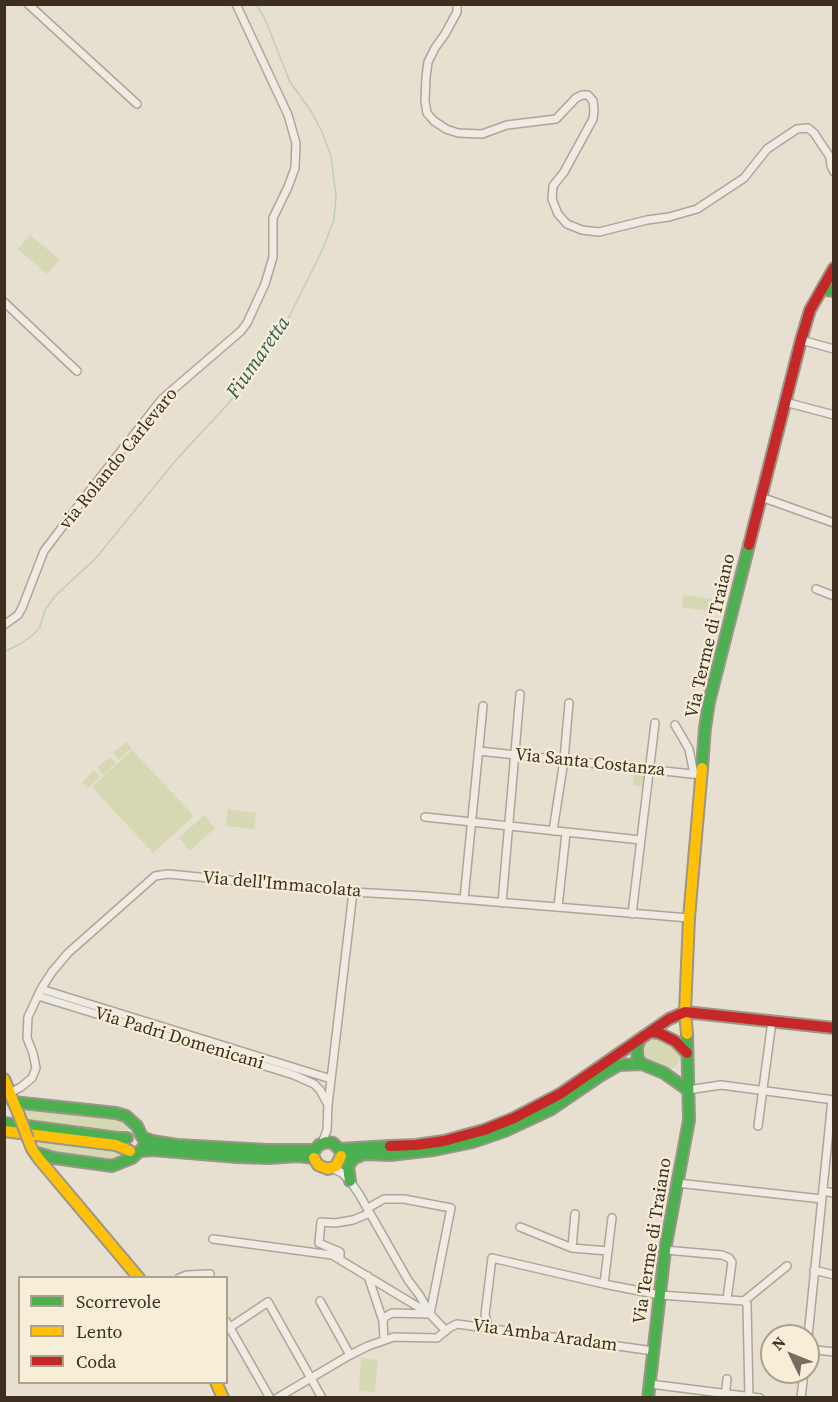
<!DOCTYPE html>
<style>
body{margin:0}
#map{position:relative;width:838px;height:1402px;overflow:hidden;background:#e7e0d1;font-family:"Source Serif 4",serif}
canvas{display:block}
.frame{position:absolute;inset:0;border:6px solid #3d2e20;pointer-events:none}
.legend{position:absolute;left:18px;top:1276px;width:210px;height:108px;box-sizing:border-box;background:#f7eed8;border:2px solid #ada18e;margin:0;padding:8px 10px;list-style:none;font-size:18px;color:#3d2e20}
.legend li{display:flex;align-items:center;gap:12px;height:30px}
.legend b{width:30px;border:2px solid #ada18e}
.north{position:absolute;left:760px;top:1324px;width:60px;height:60px;box-sizing:border-box;background:#f7eed8;border:2px solid #ada18e;border-radius:50%;rotate:313deg;font-size:16px;font-weight:700;line-height:24px;text-align:center;color:#3d2e20}
.north::after{content:'';display:block;margin:auto;width:21px;height:27px;background:#786c5e;clip-path:polygon(50% 0,100% 100%,50% 72%,0 100%)}
</style>
<div id="map">
<canvas width="838" height="1402"></canvas>
<div class="frame"></div>
<ul class="legend">
<li><b style="height:8px;background:#4caf50"></b>Scorrevole</li>
<li><b style="height:8px;background:#ffc107"></b>Lento</li>
<li><b style="height:8px;background:#c62828"></b>Coda</li>
</ul>
<div class="north">N</div>
</div>
<script>
const c = document.querySelector('canvas').getContext('2d');
c.lineJoin = 'round';
function fillPath(path, color) { c.fillStyle = color; c.fill(path, 'evenodd'); }
const poly = rows => new Path2D(rows.map(r => 'M' + r).join(''));
function trace(path, color, width, dash) { c.strokeStyle = color; c.lineWidth = width; c.lineCap = dash ? 'butt' : 'round'; c.setLineDash(dash || []); c.stroke(path); }
function write(font, color, halo, rows, align = 'center') {
  c.font = font + ' "Source Serif 4",serif'; c.lineWidth = 4.5; c.setLineDash([]); c.textBaseline = 'middle'; c.strokeStyle = halo; c.fillStyle = color; for (const [text, x, y, turn = 0] of rows) {
    c.save(); c.translate(x, y); c.rotate((+turn || 0) * Math.PI / 180); c.textAlign = isNaN(turn) ? turn : align; if (halo) c.strokeText(text, 0, 0); c.fillText(text, 0, 0); c.restore();
  }
}
const green = poly([
 [30,235,60,260,47,274,18,249],
 [684,595,715,600,713,612,682,607],
 [126,742,132,748,119,760,113,753],
 [132,750,194,816,153,853,92,787],
 [110,757,116,763,103,775,97,768],
 [94,770,100,777,88,788,82,782],
 [635,772,645,773,644,787,633,785],
 [228,809,256,813,254,829,226,826],
 [204,815,215,828,190,851,179,838],
 [655,1036,676,1047,680,1053,680,1060,674,1068,665,1070,643,1059,640,1046,644,1040],
 [25,1108,120,1117,135,1128,121,1131,28,1121],
 [35,1137,115,1147,130,1153,117,1162,54,1155,41,1150],
 [361,1358,378,1360,375,1392,359,1391]
]);
const stream = poly([
 [4,652,20,644,33,635,40,627,45,610,55,596,96,558,176,460,227,405,261,361,286,323,321,253,334,220,336,197,331,156,322,132,311,111,290,82,265,19,256,4]
]);
const street = poly([
 [28,4,137,104],
 [457,4,457,12,445,34,435,48,428,62,426,77,425,101,427,113,434,121,446,129,458,133,482,134,507,125,556,119,576,98,582,95,588,95,593,101,594,110,593,119,564,172,553,186,552,199,558,214,567,224,582,230,599,232,647,220,669,217,697,209,744,178,767,149,797,129,808,128,814,133,830,157,831,166,834,172],
 [4,302,77,371],
 [801,340,834,349],
 [785,402,834,415],
 [761,497,834,523],
 [816,589,834,596],
 [4,625,18,615,22,608,44,551,95,484,162,399,241,331,247,323,265,284,273,257,273,218,288,187,295,168,296,143,288,115,236,4],
 [675,725,689,749,694,774],
 [479,751,701,775],
 [425,817,641,840],
 [553,831,564,760,569,703],
 [464,899,483,706],
 [502,903,520,694],
 [558,907,566,833],
 [632,914,655,723],
 [41,989,331,1079],
 [38,996,294,1075,314,1084,320,1090,328,1105],
 [688,1090,721,1085,834,1100],
 [10,1093,21,1087,32,1078,36,1068,33,1053,27,1038,28,1017,41,989,52,972,68,953,155,876,168,874,353,892,424,896,689,918],
 [758,1126,772,1021],
 [322,1143,327,1130,328,1105,353,892],
 [332,1168,342,1173,350,1181,359,1194,408,1280,420,1296,430,1314,446,1331],
 [677,1183,822,1199],
 [823,1191,834,1193],
 [368,1208,384,1199,404,1199,451,1208,430,1314],
 [520,1227,572,1248,608,1251],
 [213,1239,332,1255,430,1314],
 [572,1248,575,1214],
 [665,1250,722,1255,729,1258,732,1262,727,1299],
 [340,1259,340,1252,319,1243,321,1222,335,1223,353,1220,370,1213],
 [814,1270,834,1275],
 [368,1276,383,1321],
 [179,1278,187,1275,210,1274,210,1278],
 [604,1284,612,1218],
 [320,1301,350,1355],
 [744,1301,747,1304,749,1398],
 [226,1321,270,1398],
 [489,1329,485,1315,492,1258,604,1284,660,1295,744,1301,787,1266],
 [226,1330,268,1302,322,1398],
 [808,1336,832,1100],
 [384,1340,383,1321,385,1317,392,1313,428,1314],
 [808,1349,834,1352],
 [650,1384,760,1398],
 [277,1398,350,1355,368,1346,394,1337,437,1338,449,1328,457,1324,654,1351],
 [725,1398,727,1379],
 [801,1398,804,1372]
]);
const fast = poly([
 [825,284,827,290,834,291],
 [702,768,705,728,709,702,749,545],
 [640,1039,637,1047,637,1053,638,1059,642,1064,664,1073,688,1090],
 [13,1102,116,1113,126,1116,137,1126,142,1137,152,1141,177,1145,267,1150,315,1150,319,1145,326,1142,333,1143,339,1149,390,1146],
 [4,1123,118,1138,127,1138],
 [140,1151,153,1150,237,1157,268,1158,299,1156,314,1158],
 [34,1152,54,1158,112,1166,132,1158,143,1148,144,1145],
 [341,1156,364,1154,390,1155,434,1150,473,1142,505,1131,550,1110,600,1076,619,1065,642,1064],
 [350,1181,348,1166,354,1158,360,1156],
 [648,1398,665,1250,689,1120,687,1034]
]);
const slow = poly([
 [687,1034,685,1012,689,918,702,768],
 [4,1079,19,1115],
 [4,1131,116,1145,130,1151],
 [28,1139,32,1149,39,1159,139,1278],
 [314,1158,318,1165,328,1169,336,1166,341,1156],
 [216,1382,223,1398]
]);
const jam = poly([
 [749,545,801,340,810,310,834,268],
 [685,1012,834,1028],
 [651,1032,659,1033,675,1041,687,1053],
 [390,1146,416,1145,444,1141,484,1130,514,1118,560,1094,669,1019,685,1012]
]);
const slowBridge = poly([
 [19,1115,28,1139]
]);
const streetNames = [
 ["via Rolando Carlevaro",119,459,-51],
 ["Via Terme di Traiano",711,636,-77],
 ["Via Santa Costanza",590,763,6],
 ["Via dell'Immacolata",282,885,5],
 ["Via Padri Domenicani",179,1039,17],
 ["Via Terme di Traiano",653,1241,-81],
 ["Via Amba Aradam",545,1336,8]
];
const waterNames = [
 ["Fiumaretta",259,358,-55]
];
fillPath(green, '#d6d7b3');
trace(stream, '#bcccc2', 1.5);
trace(street, '#ada599', 10);
trace(fast, '#9c958a', 14);
trace(slow, '#9c958a', 14);
trace(jam, '#9c958a', 14);
trace(street, '#efebe3', 7);
trace(fast, '#4caf50', 10);
trace(slow, '#ffc107', 10);
trace(jam, '#c62828', 10);
trace(slowBridge, '#9c958a', 14, []);
trace(slowBridge, '#ffc107', 10);
write('18px', '#3d2e20', '#f7eed8', streetNames);
write('italic 20px', '#2f5d5a', '#f7eed8', waterNames);
</script>
